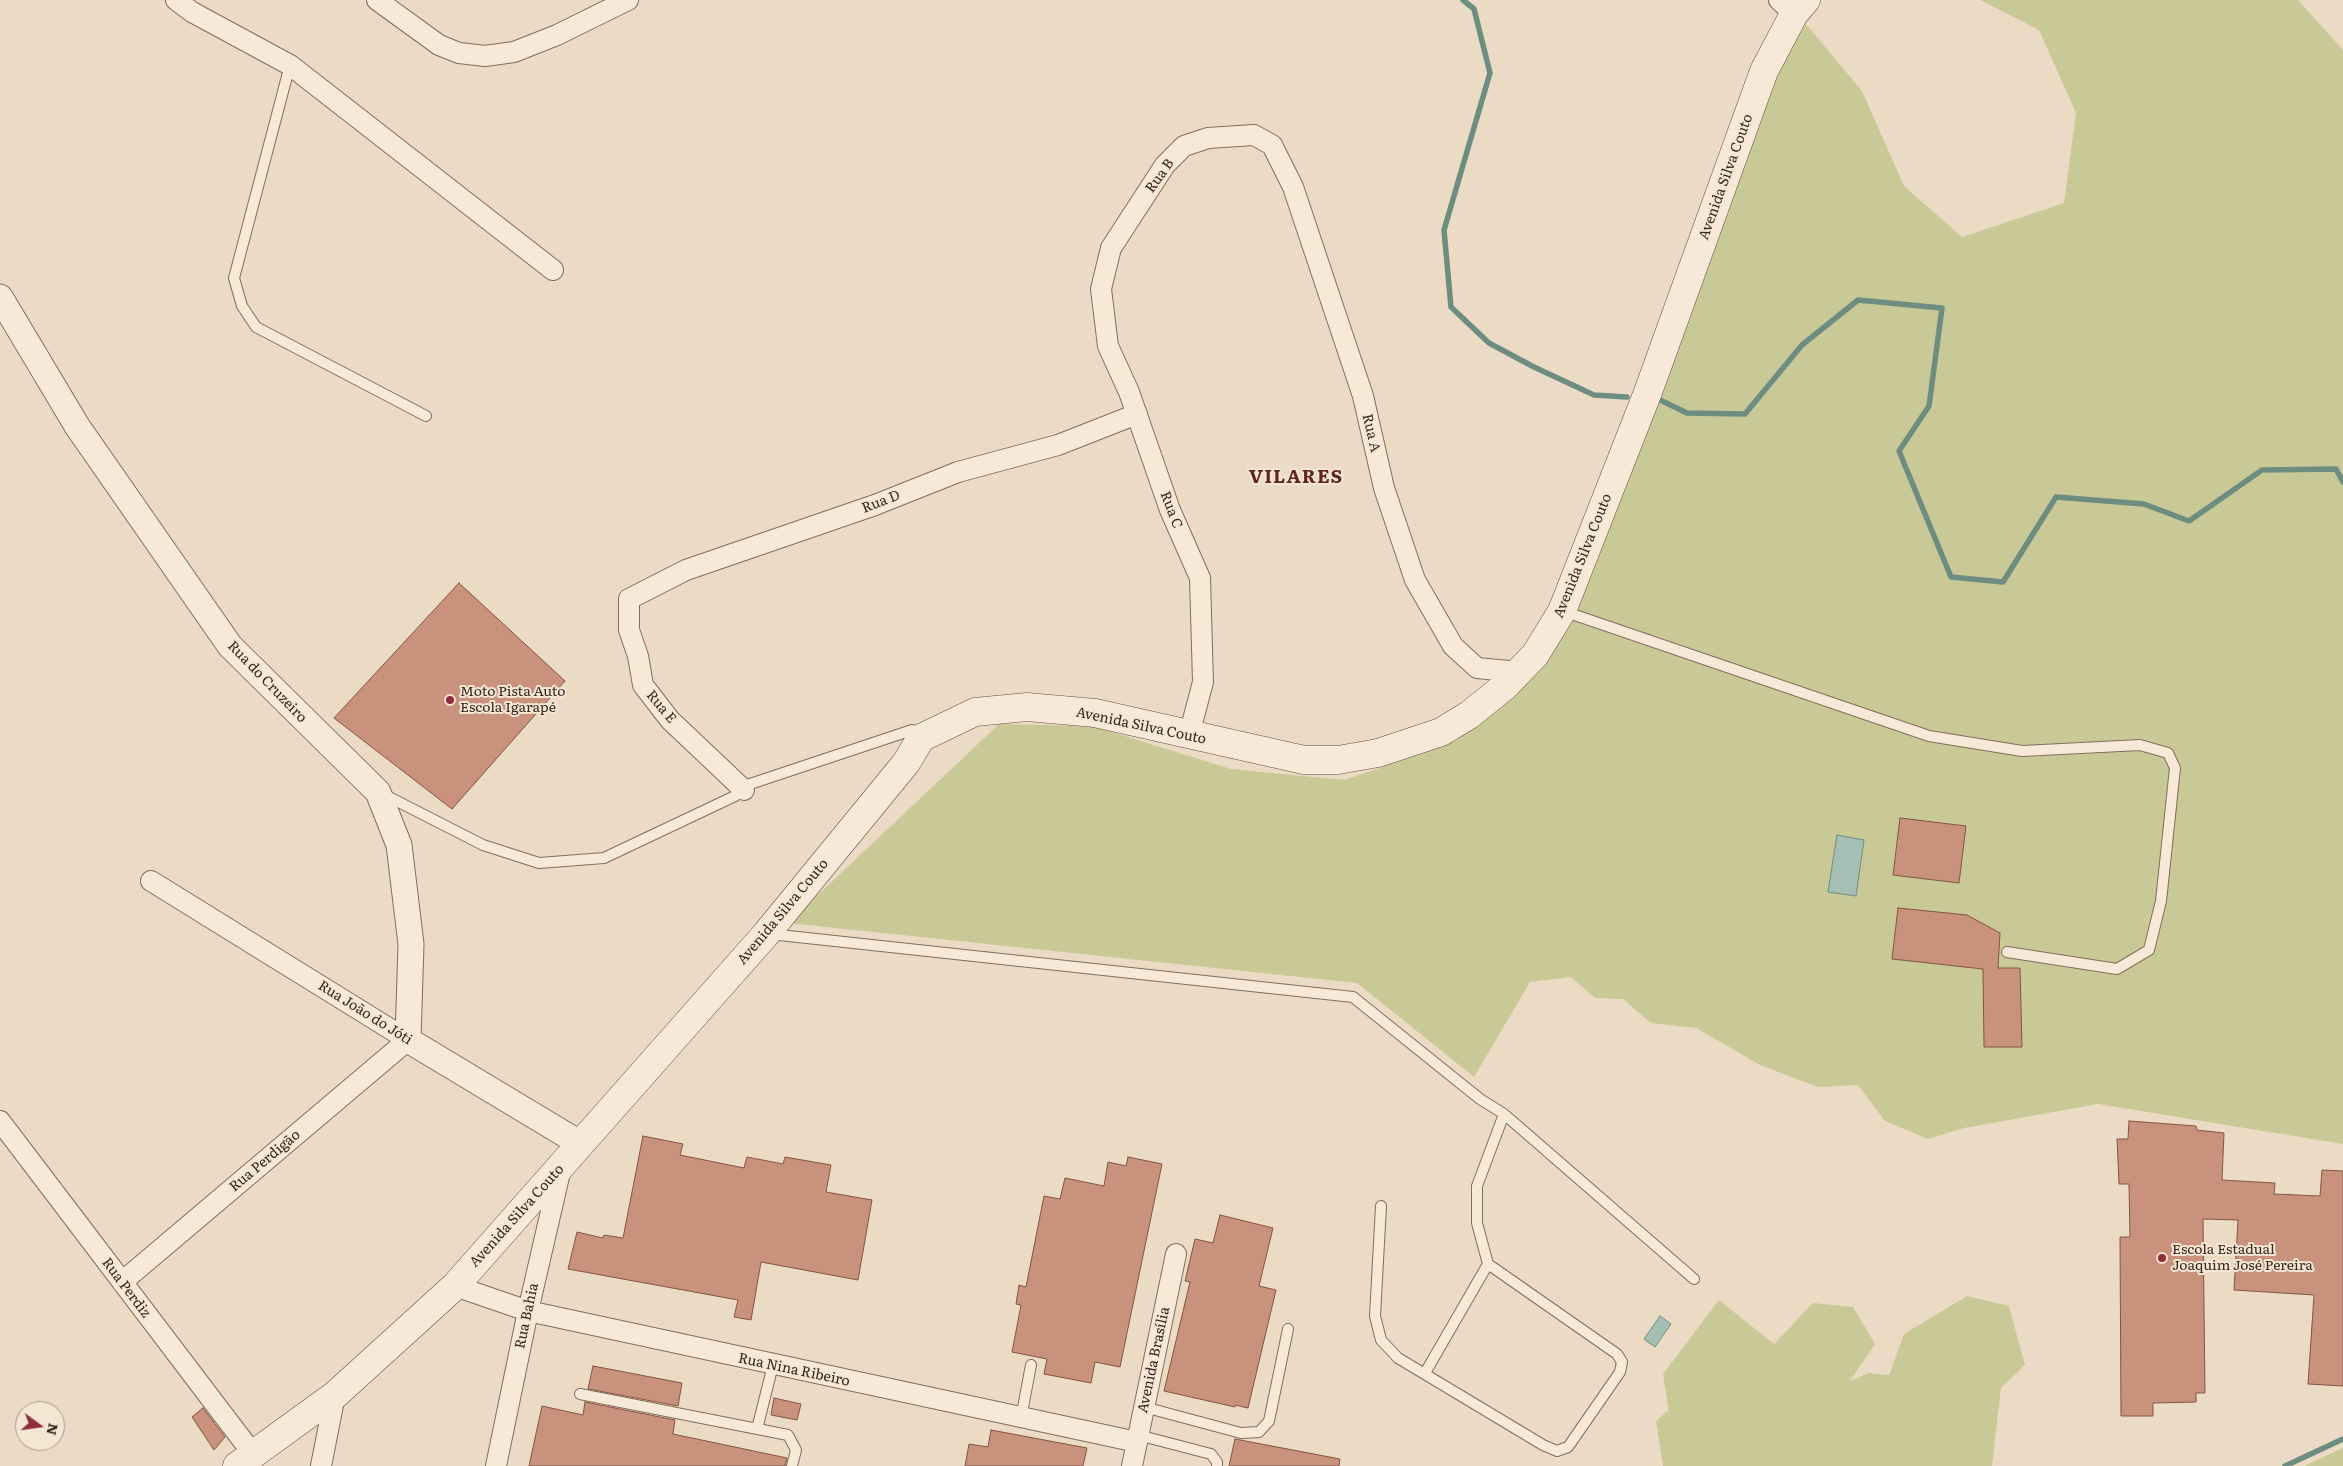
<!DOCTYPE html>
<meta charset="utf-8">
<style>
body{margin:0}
#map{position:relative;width:2343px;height:1466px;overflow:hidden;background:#ecdbc4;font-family:Literata,serif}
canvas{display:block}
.north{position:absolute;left:15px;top:1401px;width:50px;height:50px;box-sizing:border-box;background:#f4e6d3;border:1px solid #a89a8b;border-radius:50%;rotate:104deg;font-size:14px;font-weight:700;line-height:20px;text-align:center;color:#36271f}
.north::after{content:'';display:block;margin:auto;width:18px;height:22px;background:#912e3c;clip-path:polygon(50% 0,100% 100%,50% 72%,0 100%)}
</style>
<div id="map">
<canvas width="2343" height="1466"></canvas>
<div class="north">N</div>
</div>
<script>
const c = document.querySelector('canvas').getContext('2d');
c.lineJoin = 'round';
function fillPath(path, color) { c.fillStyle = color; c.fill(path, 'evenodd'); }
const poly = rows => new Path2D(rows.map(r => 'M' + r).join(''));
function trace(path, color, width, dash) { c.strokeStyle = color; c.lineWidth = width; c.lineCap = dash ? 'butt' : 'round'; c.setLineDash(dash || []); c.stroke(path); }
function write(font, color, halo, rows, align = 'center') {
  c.font = font + ' Literata,serif'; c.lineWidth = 4; c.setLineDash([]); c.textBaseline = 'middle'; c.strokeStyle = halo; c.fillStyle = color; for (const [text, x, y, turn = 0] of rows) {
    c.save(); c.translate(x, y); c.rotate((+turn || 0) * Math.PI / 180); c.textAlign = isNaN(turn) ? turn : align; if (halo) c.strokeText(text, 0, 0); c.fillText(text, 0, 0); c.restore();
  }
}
const green = poly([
 [1980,0,2298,0,2343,50,2343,1144,2098,1104,1964,1128,1928,1139,1885,1121,1858,1085,1818,1087,1760,1065,1696,1028,1651,1023,1623,999,1595,998,1571,977,1530,982,1474,1077,1357,983,788,923,999,724,1093,726,1231,769,1345,780,1456,741,1514,695,1773,76,1806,24,1862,91,1904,186,1962,237,2064,203,2076,113,2039,30],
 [1967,1296,2009,1306,2025,1365,2001,1388,1992,1466,1663,1466,1656,1421,1667,1411,1669,1413,1663,1374,1719,1300,1774,1344,1813,1303,1853,1307,1875,1344,1850,1381,1869,1373,1889,1375,1904,1334],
 [2343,1448,2343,1466,2304,1466]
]);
const water = poly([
 [1837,835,1864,840,1856,896,1828,892,1837,835],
 [1660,1316,1671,1324,1655,1347,1644,1339,1660,1316]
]);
const stream = poly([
 [1463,0,1474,9,1490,73,1444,230,1451,307,1489,343,1534,367,1594,395,1627,397],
 [1656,398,1687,413,1745,414,1802,345,1858,300,1942,308,1929,406,1899,451,1951,577,2003,582,2056,497,2144,504,2189,521,2262,470,2336,469,2343,482],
 [2285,1466,2343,1439]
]);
const building = poly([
 [459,583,565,681,452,809,334,718,459,583],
 [1900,818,1966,826,1959,883,1893,875,1900,818],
 [1898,908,1967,915,2000,933,1998,968,2020,968,2022,1047,1984,1047,1983,969,1892,959,1898,908],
 [2129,1121,2196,1126,2197,1130,2224,1133,2222,1180,2275,1183,2274,1194,2320,1196,2322,1170,2343,1171,2343,1386,2308,1384,2314,1295,2234,1290,2238,1220,2203,1219,2205,1393,2196,1393,2196,1402,2153,1403,2153,1416,2121,1416,2120,1237,2130,1237,2129,1184,2119,1184,2117,1139,2128,1139,2129,1121],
 [643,1136,683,1144,680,1155,744,1168,747,1157,783,1164,785,1157,831,1165,826,1192,872,1200,858,1280,761,1262,751,1320,734,1317,738,1300,568,1269,577,1232,603,1238,604,1235,623,1238,643,1136],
 [1128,1157,1162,1164,1120,1367,1095,1362,1091,1383,1044,1374,1047,1359,1012,1352,1021,1305,1016,1304,1019,1285,1026,1287,1044,1196,1060,1199,1065,1178,1104,1186,1108,1162,1126,1166,1128,1157],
 [1220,1215,1273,1228,1259,1286,1276,1290,1248,1408,1235,1405,1235,1407,1164,1391,1190,1282,1185,1281,1195,1239,1213,1243,1220,1215],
 [593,1366,682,1383,678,1406,588,1389,593,1366],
 [774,1398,801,1404,797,1420,771,1415,774,1398],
 [585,1402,675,1420,673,1434,787,1458,785,1466,529,1466,542,1406,583,1415,585,1402],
 [203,1408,225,1437,214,1450,192,1417,203,1408],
 [991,1430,1087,1448,1083,1466,965,1466,969,1444,988,1447,991,1430],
 [1235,1439,1340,1459,1339,1466,1229,1466,1235,1439]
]);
const service = poly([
 [290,65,234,278,242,306,256,327,426,416],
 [1563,611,1929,736,2022,751,2140,745,2168,753,2175,768,2161,901,2149,950,2117,969,2007,952],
 [385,795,483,845,539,863,604,858,735,796,750,784,912,730,919,736],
 [770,934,1353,997,1480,1099,1504,1114,1477,1186,1477,1223,1488,1264],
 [1504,1114,1694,1279],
 [1381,1206,1375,1316,1381,1340,1398,1358,1543,1445,1557,1451,1568,1447,1620,1372,1622,1362,1617,1354,1488,1264,1425,1373],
 [580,1394,788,1435,796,1450,792,1466],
 [1144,1407,1241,1433,1259,1432,1269,1421,1288,1329],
 [1021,1418,1031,1365],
 [757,1429,773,1365],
 [1138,1435,1211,1454,1217,1462,1217,1466]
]);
const minor = poly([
 [176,0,192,12,290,65,553,270],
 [377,0,439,45,459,53,485,56,514,52,557,35,628,0],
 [1779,0,1794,14],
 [1189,735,1203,682,1200,578,1170,510,1129,392,1108,346,1101,289,1111,248,1165,165,1184,146,1208,138,1254,135,1272,145,1293,187,1363,396,1384,488,1415,580,1453,646,1477,668,1519,672],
 [744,790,670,720,643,685,638,656,629,630,629,599,686,570,875,505,958,472,1058,445,1137,414],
 [0,1121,253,1454],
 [122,1282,408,1040,151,881],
 [455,1286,528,1311,1137,1442],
 [321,1466,335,1395],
 [496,1466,528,1311,561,1168],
 [1132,1466,1176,1254]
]);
const tertiary = poly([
 [0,297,77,426,230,646,378,792,399,845,411,944,408,1040,581,1144]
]);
const secondary = poly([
 [237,1466,335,1395,455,1286,766,934,906,763,921,738,975,712,1027,707,1095,713,1304,760,1338,760,1378,753,1441,732,1469,715,1505,686,1535,655,1562,611,1648,392,1764,71,1794,14,1806,0]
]);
const markers = [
 [450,700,5,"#912e3c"],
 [2162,1258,5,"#912e3c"]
];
const streetNames = [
 ["Rua B",1160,176,-54],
 ["Avenida Silva Couto",1726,177,-70],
 ["Rua A",1371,433,77],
 ["Rua D",881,502,-21],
 ["Rua C",1171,510,69],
 ["Avenida Silva Couto",1583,556,-68],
 ["Rua do Cruzeiro",267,682,46],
 ["Rua E",661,707,50],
 ["Avenida Silva Couto",1141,726,12],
 ["Avenida Silva Couto",783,912,-50],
 ["Rua João do Jóti",365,1013,32],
 ["Rua Perdigão",265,1161,-40],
 ["Avenida Silva Couto",517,1216,-48],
 ["Rua Perdiz",126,1288,53],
 ["Rua Bahia",527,1316,-78],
 ["Avenida Brasília",1154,1360,-78],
 ["Rua Nina Ribeiro",794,1370,12]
];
const poiNames = [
 ["Moto Pista Auto",460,692],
 ["Escola Igarapé",460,708],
 ["Escola Estadual",2172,1250],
 ["Joaquim José Pereira",2172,1266]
];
const districtNames = [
 ["VILARES",1296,477]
];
fillPath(green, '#c9c998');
fillPath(water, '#a6bfb4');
trace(water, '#6d8d81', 1);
trace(stream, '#6d8d81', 5.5);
fillPath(building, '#c8927c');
trace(building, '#835442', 1);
trace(service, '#856c5b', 12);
trace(minor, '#856c5b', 22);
trace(tertiary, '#856c5b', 27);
trace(secondary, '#674e3f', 29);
trace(service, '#f7e9d7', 10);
trace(minor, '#f7e9d7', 20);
trace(tertiary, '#f7e9d7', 25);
trace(secondary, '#f7e9d7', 28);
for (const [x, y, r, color] of markers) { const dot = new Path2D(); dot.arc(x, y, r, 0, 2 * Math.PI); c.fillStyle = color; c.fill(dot); trace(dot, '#f4e6d3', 2); }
write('14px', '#36271f', '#f4e6d3', streetNames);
write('14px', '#36271f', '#f4e6d3', poiNames, 'left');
c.letterSpacing = '1px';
write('bold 19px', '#602520', '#f4e6d3', districtNames);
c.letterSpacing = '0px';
</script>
